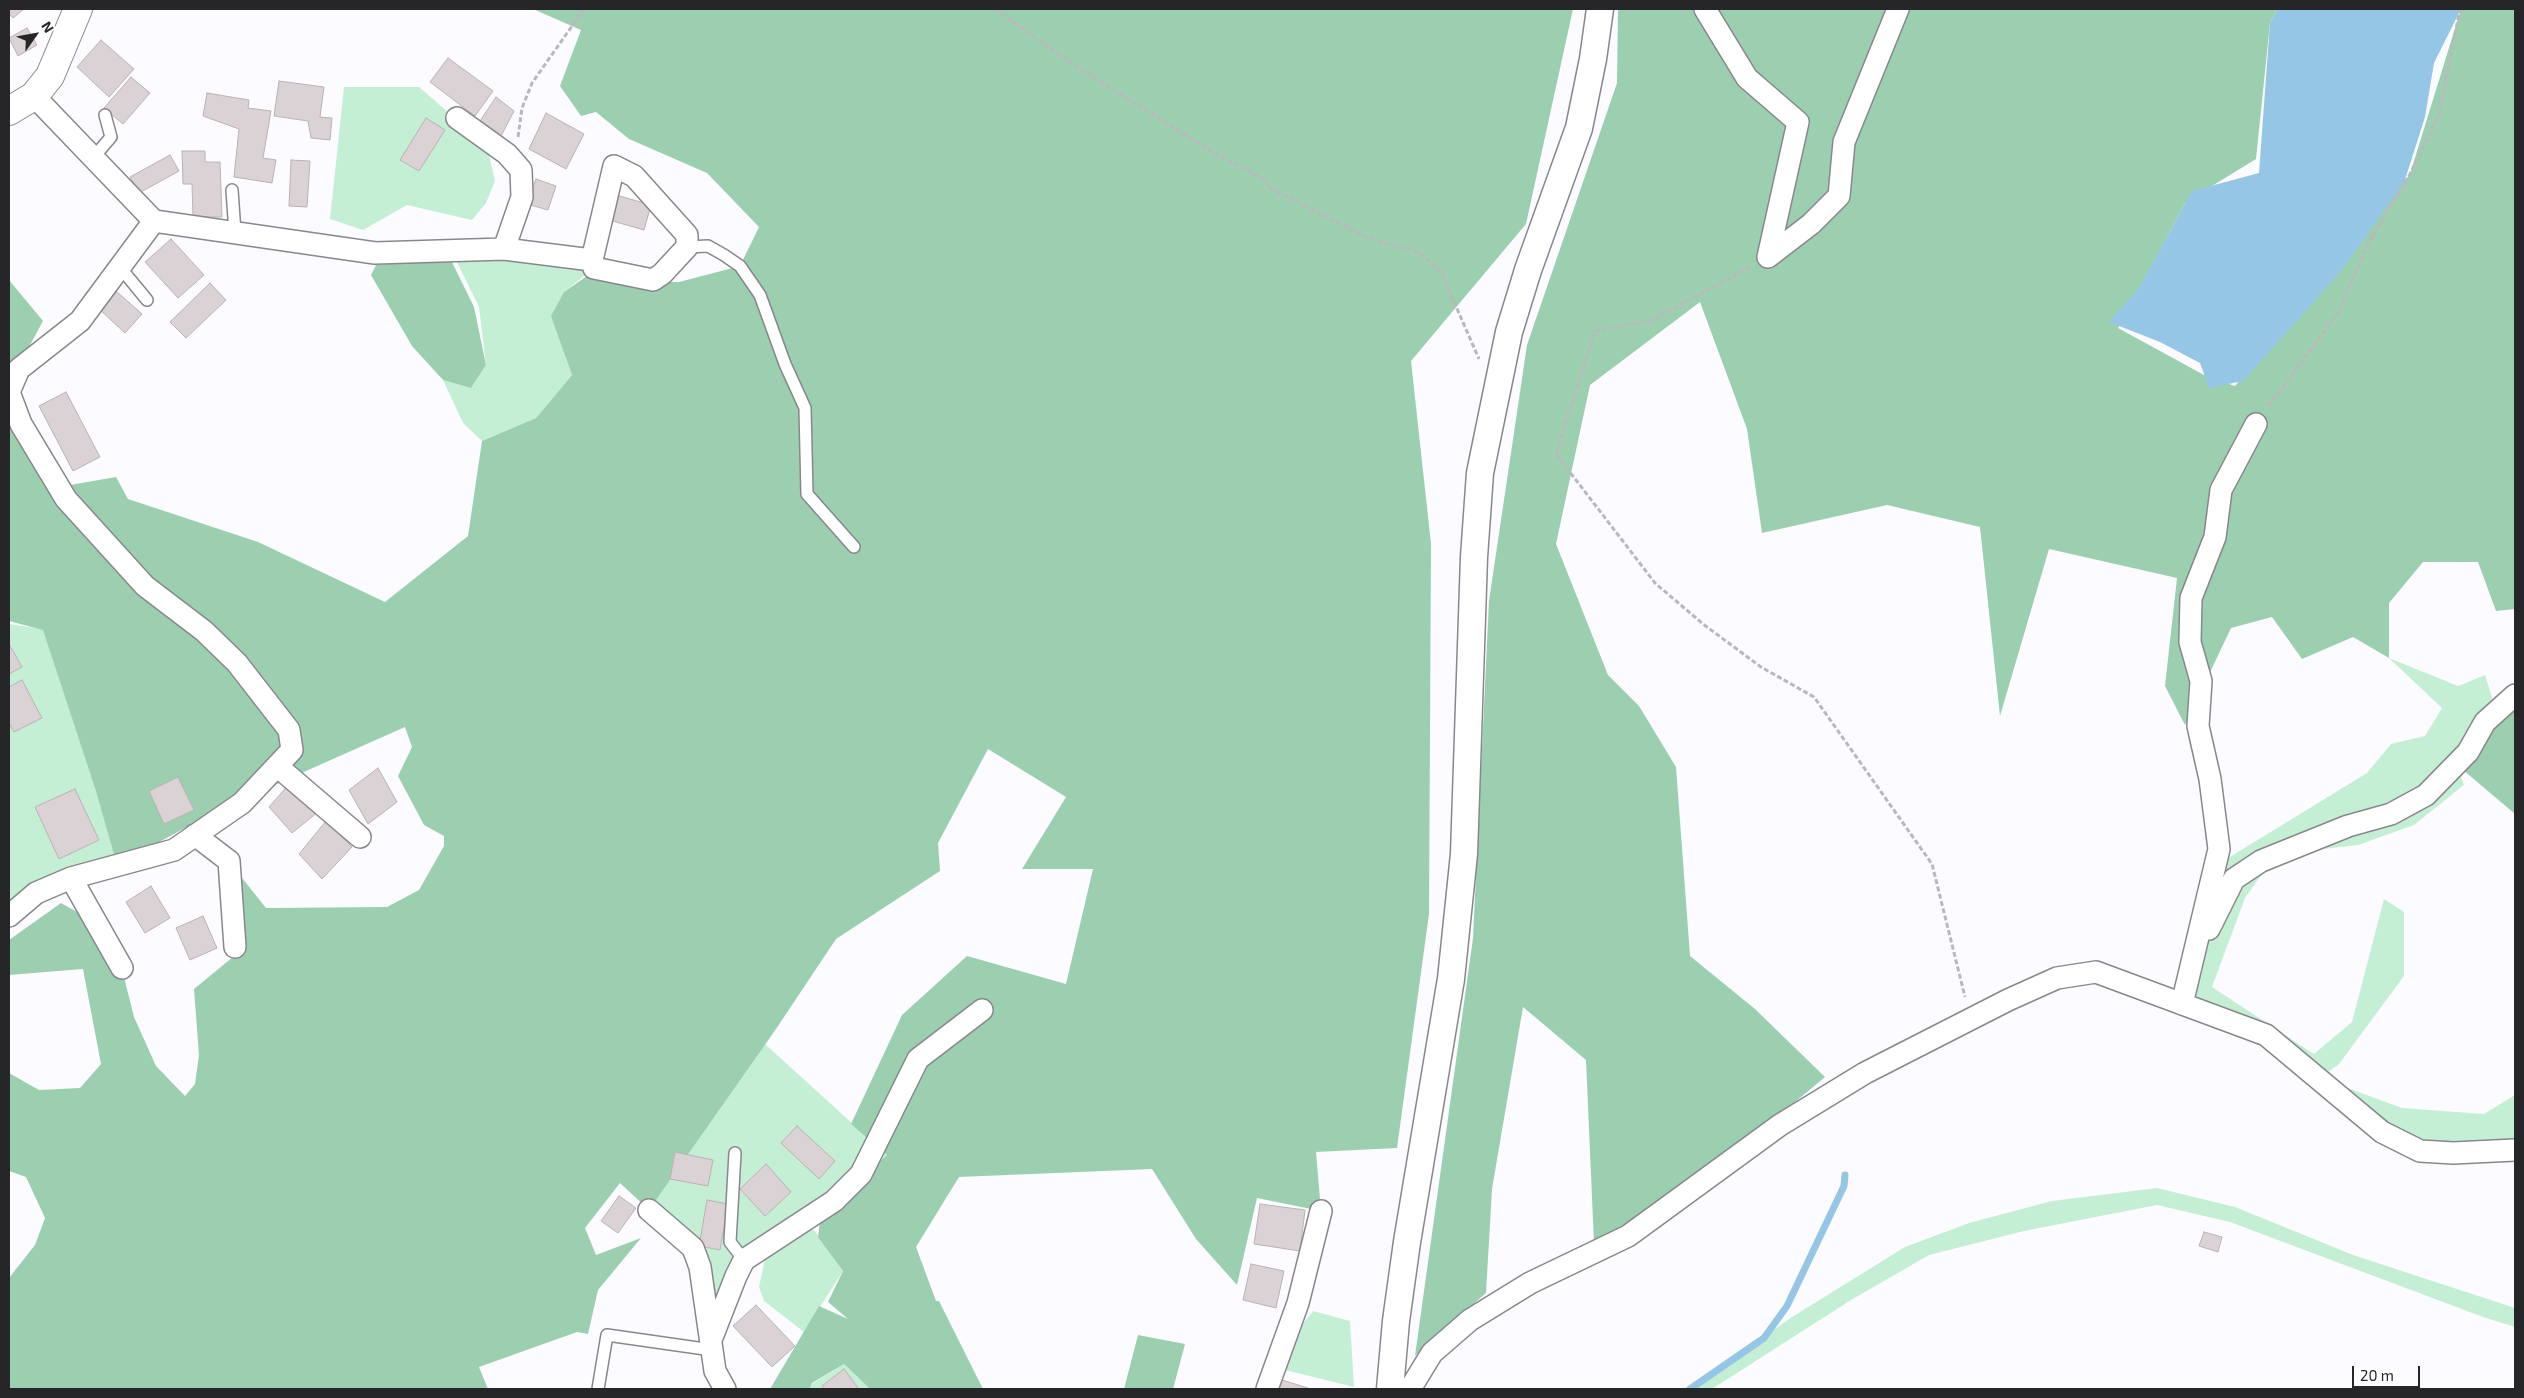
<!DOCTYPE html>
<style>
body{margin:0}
#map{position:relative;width:2524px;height:1398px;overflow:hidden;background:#fcfbff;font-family:"Exo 2",sans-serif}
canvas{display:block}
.frame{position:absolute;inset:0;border:10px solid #262528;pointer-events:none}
.north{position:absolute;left:10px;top:10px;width:50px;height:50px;-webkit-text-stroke:4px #fff;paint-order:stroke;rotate:58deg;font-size:14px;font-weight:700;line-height:20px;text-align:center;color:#262528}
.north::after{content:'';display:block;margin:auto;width:18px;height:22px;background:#262528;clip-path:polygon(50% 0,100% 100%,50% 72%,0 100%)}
.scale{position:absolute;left:2352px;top:1366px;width:68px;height:22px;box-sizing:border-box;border:2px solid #262528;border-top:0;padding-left:6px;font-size:15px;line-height:18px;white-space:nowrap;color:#262528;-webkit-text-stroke:4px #fff;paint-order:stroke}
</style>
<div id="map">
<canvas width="2524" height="1398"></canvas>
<div class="frame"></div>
<div class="north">N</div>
<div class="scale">20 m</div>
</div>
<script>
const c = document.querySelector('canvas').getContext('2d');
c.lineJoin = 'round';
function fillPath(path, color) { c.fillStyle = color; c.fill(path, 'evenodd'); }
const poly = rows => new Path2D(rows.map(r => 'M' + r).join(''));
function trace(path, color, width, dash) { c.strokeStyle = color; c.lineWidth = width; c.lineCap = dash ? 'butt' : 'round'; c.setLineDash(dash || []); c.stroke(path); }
const green = poly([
 [344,87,419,87,487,146,495,181,486,203,472,220,407,205,363,230,330,219],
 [504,249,594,268,564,292,552,316,572,375,536,418,482,441,463,423,443,380,471,388,486,365,479,307,455,258],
 [9,405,153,834,9,916,9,624,43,629],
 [2389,658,2458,686,2485,675,2495,707,2456,763,2464,785,2414,825,2358,845,2315,850,2262,874,2245,898,2212,987,2314,1054,2352,1022,2384,899,2404,912,2404,976,2339,1064,2319,1079,2184,999,2215,866,2367,773,2391,744,2425,736,2442,708],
 [765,1044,887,1155,844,1191,744,1260,707,1315,697,1258,649,1210],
 [2337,1084,2402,1108,2484,1114,2515,1095,2515,1139,2441,1146,2383,1128],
 [2157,1188,2235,1207,2353,1255,2515,1308,2515,1327,2483,1317,2230,1222,2157,1205,2024,1231,1929,1255,1851,1300,1712,1389,1688,1389,1792,1317,1905,1247,1969,1223,2052,1201],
 [804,1230,814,1230,843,1271,804,1332,764,1301,759,1287,768,1245],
 [1313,1311,1350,1321,1354,1387,1277,1368,1290,1340],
 [844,1364,870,1389,810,1389,812,1384]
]);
const forest = poly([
 [533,9,1573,9,1526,224,1411,361,1431,544,1429,914,1397,1148,1316,1152,1321,1211,1257,1198,1237,1285,1196,1239,1152,1169,959,1177,916,1247,936,1301,939,1301,983,1389,870,1389,844,1364,812,1383,810,1389,770,1389,819,1306,848,1319,828,1302,843,1271,818,1237,821,1213,887,1155,851,1124,902,1015,967,956,1066,984,1093,869,1022,869,1066,797,988,749,938,843,940,871,836,939,776,1029,649,1210,620,1183,585,1228,596,1255,641,1238,598,1290,588,1334,577,1332,479,1367,488,1389,9,1389,9,1278,35,1245,45,1218,26,1177,9,1171,9,1073,39,1090,80,1088,101,1064,83,969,9,975,9,940,61,903,104,927,118,953,134,1017,156,1066,185,1096,195,1084,199,1055,194,989,233,957,242,878,266,908,387,907,419,890,444,846,444,836,424,825,398,776,412,747,405,727,216,811,117,865,96,791,43,630,9,621,9,398,30,440,70,485,116,477,128,499,258,542,385,602,468,536,482,441,536,418,572,375,551,316,564,292,610,260,645,282,679,282,740,266,759,227,707,173,629,139,596,112,581,116,560,86,581,30],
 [1618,9,2277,9,2270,23,2256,159,2186,202,2118,328,2204,375,2235,386,2410,174,2461,9,2515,9,2515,609,2496,611,2478,562,2423,562,2389,603,2389,658,2353,637,2302,659,2272,617,2231,628,2185,725,2165,686,2177,578,2049,549,2000,716,1980,527,1887,505,1762,533,1747,429,1700,302,1590,385,1556,544,1608,675,1639,706,1676,767,1690,956,1755,1009,1825,1077,1675,1202,1594,1243,1586,1060,1523,1007,1492,1189,1486,1293,1415,1356,1473,938,1489,601,1527,345,1617,83],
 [450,258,474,307,486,365,471,388,443,380,412,346,371,275,376,265],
 [9,280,43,321,9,384],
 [2515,700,2515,814,2456,764],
 [1138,1335,1185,1344,1173,1389,1124,1389]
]);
const water = poly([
 [2277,9,2461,9,2434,63,2425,117,2404,183,2340,272,2243,381,2209,388,2200,363,2160,342,2109,322,2139,288,2192,191,2259,173,2270,23]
]);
const stream = poly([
 [1690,1389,1764,1338,1787,1306,1844,1186,1845,1175]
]);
const building = poly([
 [9,9,24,9,13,18,9,14,9,9],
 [27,28,37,45,18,56,9,38,27,28],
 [101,40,134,69,109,97,77,67,101,40],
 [448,58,493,91,475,116,430,82,448,58],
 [131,77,150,93,123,124,104,108,131,77],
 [279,81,324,87,320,117,332,118,330,140,311,138,308,121,274,116,279,81],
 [207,93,249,100,248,108,271,111,263,158,276,160,272,183,234,177,239,129,203,116,207,93],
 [496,97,514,111,500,138,478,124,496,97],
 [546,113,584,134,566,169,529,149,546,113],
 [426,118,445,130,419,171,400,160,426,118],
 [182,151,205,151,205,162,220,162,222,217,193,217,192,184,183,184,182,151],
 [170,155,179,171,139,193,130,177,170,155],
 [291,160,310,161,307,207,289,206,291,160],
 [536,179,556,186,548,210,527,204,536,179],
 [609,193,651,205,644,230,602,218,609,193],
 [171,239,204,275,178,298,145,262,171,239],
 [210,283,226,300,186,338,170,322,210,283],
 [116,291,142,314,125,333,99,309,116,291],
 [66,392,100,457,73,471,39,406,66,392],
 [9,644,22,667,9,674,9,644],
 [22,680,42,718,14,732,9,723,9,687,22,680],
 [378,768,397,802,368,824,349,790,378,768],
 [178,777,194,810,164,824,149,791,178,777],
 [290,783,318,812,292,833,269,807,290,783],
 [75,789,99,840,59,859,35,807,75,789],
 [326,821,352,847,322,879,299,854,326,821],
 [151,886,170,918,145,933,126,902,151,886],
 [203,916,217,948,190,960,176,928,203,916],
 [797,1126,835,1161,819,1179,781,1143,797,1126],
 [675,1152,713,1160,708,1186,670,1179,675,1152],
 [766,1164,791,1192,765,1216,740,1189,766,1164],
 [619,1196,636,1208,618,1233,601,1221,619,1196],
 [707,1200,728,1204,720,1250,699,1246,707,1200],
 [1260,1204,1305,1210,1300,1251,1254,1244,1260,1204],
 [2204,1232,2222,1237,2218,1252,2199,1246,2204,1232],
 [1251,1264,1284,1271,1276,1308,1243,1300,1251,1264],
 [756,1305,795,1346,772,1367,733,1326,756,1305],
 [844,1369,859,1389,824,1389,822,1386,844,1369],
 [1279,1379,1311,1389,1275,1389,1279,1379]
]);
const path = poly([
 [995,9,1071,63,1214,153,1266,180,1268,187,1366,237,1420,253,1441,272,1479,359],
 [518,137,522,108,532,83,584,9],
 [1750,267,1652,320,1595,331,1556,454,1655,583,1703,624,1761,667,1814,697,1932,864,1965,997],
 [2269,406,2337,314,2370,240,2410,174,2439,115,2460,9]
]);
const service = poly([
 [93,158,111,137,105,115],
 [232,190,235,233],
 [687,247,708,246,724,255,740,266,760,295,785,364,805,408,807,494,854,547],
 [119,266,147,300],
 [735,1153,730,1242,744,1260],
 [598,1389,607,1335,712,1350]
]);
const minor = poly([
 [1705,9,1747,78,1798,122,1768,257],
 [34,96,154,221,375,253,504,249,592,260,594,268,653,280,662,274,687,247,687,235,634,176,614,166,592,260],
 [457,118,507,154,521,170,522,197,504,249],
 [1768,257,1811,224,1839,196,1844,142,1898,9],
 [277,766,360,837],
 [195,835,229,861,235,947],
 [71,878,122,968],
 [9,916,36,893,71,878,174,850,242,803,292,750,289,730,237,663,204,631,145,586,66,499,21,424,9,392,19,369,80,321,154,221],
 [2209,929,2234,879,2261,861,2348,826,2391,814,2426,795,2468,752,2485,722,2515,695],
 [2182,1004,2219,849,2210,779,2198,726,2201,681,2190,642,2191,598,2215,537,2221,490,2256,424],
 [649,1210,693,1248,700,1267,715,1371,725,1389],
 [711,1340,736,1276,744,1260,834,1201,861,1174,918,1059,982,1010],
 [1267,1389,1298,1303,1321,1211],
 [1410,1389,1432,1353,1470,1320,1530,1283,1628,1236,1780,1125,1865,1073,2008,1000,2057,978,2096,972,2266,1035,2382,1132,2420,1151,2453,1153,2515,1150]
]);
const tertiary = poly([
 [1390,1389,1396,1321,1407,1242,1451,979,1464,854,1474,557,1480,473,1509,332,1528,270,1579,128,1593,59,1600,9]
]);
const secondary = poly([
 [9,111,34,96,50,76,78,9]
]);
fillPath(green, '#c5efd5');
fillPath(forest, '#9ccfb0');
fillPath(water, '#96c6e6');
trace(stream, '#96c6e6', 7);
fillPath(building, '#dad2d4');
trace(building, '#bab2b5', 1);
trace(service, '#88878d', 14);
trace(minor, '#88878d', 24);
trace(tertiary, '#88878d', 29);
trace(secondary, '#88878d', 30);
trace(path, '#b9b8bc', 3, [5, 2.5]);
trace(service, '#fff', 11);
trace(minor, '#fff', 21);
trace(tertiary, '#fff', 26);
trace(secondary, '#fff', 28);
</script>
